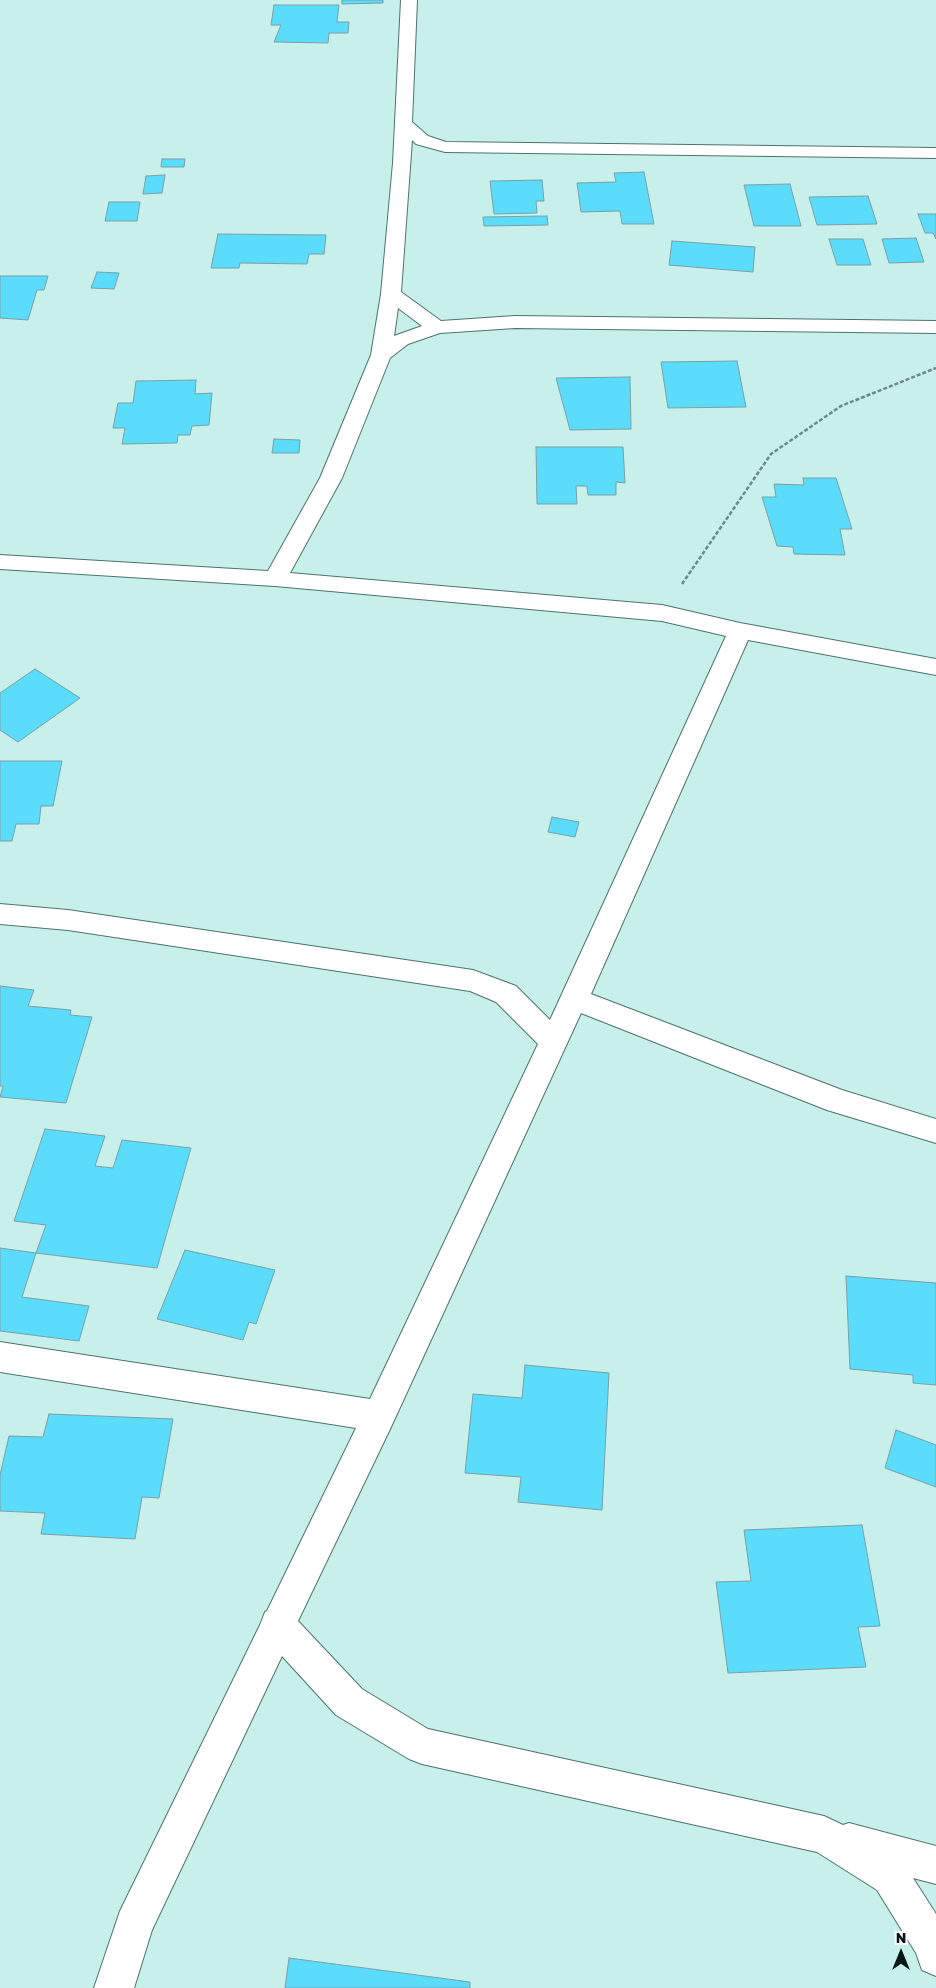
<!DOCTYPE html>
<style>
body{margin:0}
#map{position:relative;width:936px;height:1988px;overflow:hidden;background:#c8f0eb;font-family:"Golos Text",sans-serif}
canvas{display:block}
.north{position:absolute;left:876px;top:1928px;width:50px;height:50px;-webkit-text-stroke:4px #fff;paint-order:stroke;rotate:0deg;font-size:14px;font-weight:700;line-height:20px;text-align:center;color:#081715}
.north::after{content:'';display:block;margin:auto;width:18px;height:22px;background:#081715;clip-path:polygon(50% 0,100% 100%,50% 72%,0 100%)}
</style>
<div id="map">
<canvas width="936" height="1988"></canvas>
<div class="north">N</div>
</div>
<script>
const c = document.querySelector('canvas').getContext('2d');
c.lineJoin = 'round';
function fillPath(path, color) { c.fillStyle = color; c.fill(path, 'evenodd'); }
const poly = rows => new Path2D(rows.map(r => 'M' + r).join(''));
function trace(path, color, width, dash) { c.strokeStyle = color; c.lineWidth = width; c.lineCap = dash ? 'butt' : 'round'; c.setLineDash(dash || []); c.stroke(path); }
const building = poly([
 [342,0,383,0,383,3,342,4,342,0],
 [274,5,339,5,337,22,349,22,348,33,329,33,328,43,274,42,281,25,271,25,274,5],
 [162,159,185,159,184,167,161,167,162,159],
 [644,172,654,224,622,224,620,211,581,212,577,183,616,182,614,173,644,172],
 [165,175,162,193,143,194,146,176,165,175],
 [542,180,544,201,536,201,537,213,494,214,490,181,542,180],
 [790,184,801,226,754,226,744,185,790,184],
 [868,196,877,224,817,225,809,197,868,196],
 [109,202,140,202,137,221,105,221,109,202],
 [918,214,936,214,936,239,933,233,925,233,918,214],
 [547,216,548,225,484,226,483,217,547,216],
 [218,234,326,235,324,254,309,254,307,264,240,263,239,268,211,268,218,234],
 [916,238,924,262,889,263,882,239,916,238],
 [829,239,863,239,871,265,837,265,829,239],
 [672,241,755,247,753,272,669,265,672,241],
 [97,272,119,273,114,289,91,288,97,272],
 [0,276,48,276,44,290,37,290,28,320,0,318,0,276],
 [737,361,746,407,668,408,661,362,737,361],
 [630,377,631,429,570,430,556,378,630,377],
 [196,380,195,394,212,393,209,425,192,426,190,435,178,435,177,443,122,444,125,428,113,428,118,403,133,403,136,381,196,380],
 [274,439,300,440,299,453,272,453,274,439],
 [536,447,623,447,625,483,616,482,616,495,588,495,587,486,576,486,577,504,537,504,536,447],
 [803,478,836,478,852,529,840,529,845,555,794,554,793,547,777,546,762,497,776,497,774,484,804,485,803,478],
 [35,669,80,698,18,742,0,730,0,693,35,669],
 [0,761,62,761,53,806,41,806,39,824,16,824,12,841,0,841,0,761],
 [552,817,579,822,575,837,548,832,552,817],
 [0,986,34,990,28,1006,71,1010,70,1015,92,1017,66,1103,0,1097,3,1086,0,1086,0,986],
 [45,1129,105,1136,95,1166,113,1168,122,1140,191,1148,157,1268,36,1253,46,1225,14,1221,45,1129],
 [0,1248,36,1253,22,1297,89,1306,79,1341,0,1331,0,1248],
 [185,1250,275,1270,256,1324,249,1322,243,1340,157,1319,185,1250],
 [846,1276,936,1283,936,1385,913,1383,913,1375,850,1369,846,1276],
 [525,1365,609,1373,602,1510,518,1502,521,1477,465,1473,473,1394,522,1398,525,1365],
 [49,1414,173,1419,159,1498,142,1497,135,1539,41,1534,45,1513,0,1511,0,1475,9,1436,43,1437,49,1414],
 [896,1430,936,1445,936,1487,885,1468,896,1430],
 [862,1525,880,1626,858,1627,866,1667,728,1673,716,1582,751,1581,744,1530,862,1525],
 [289,1958,470,1982,470,1988,285,1988,289,1958]
]);
const path = poly([
 [682,584,771,454,841,406,936,368]
]);
const minor = poly([
 [401,0,417,0,412,122,428,136,446,142,936,148,936,158,445,152,416,144,412,140,401,292,441,321,515,316,936,321,936,333,515,328,440,333,408,344,390,358,342,478,290,573,662,605,740,623,936,659,936,675,748,640,591,994,842,1090,936,1119,936,1143,827,1110,581,1013,391,1427,298,1621,362,1689,428,1729,824,1816,843,1825,849,1823,936,1846,936,1884,913,1878,936,1914,936,1976,922,1970,916,1953,877,1890,817,1852,422,1764,409,1759,336,1715,282,1656,152,1930,134,1988,94,1988,120,1911,260,1625,265,1612,267,1611,356,1428,0,1372,0,1342,370,1399,538,1044,496,1002,470,991,68,930,0,924,0,904,68,910,473,970,516,986,550,1020,726,636,662,621,275,586,0,569,0,555,268,571,320,478,371,355,381,294,393,163,401,0],
 [398,308,422,326,394,336,398,308]
]);
fillPath(building, '#5adcfa');
trace(building, '#7a9fa9', 1);
trace(minor, '#4d726d', 2);
trace(path, '#6d8986', 2.5, [4, 2]);
fillPath(minor, '#fff');
</script>
